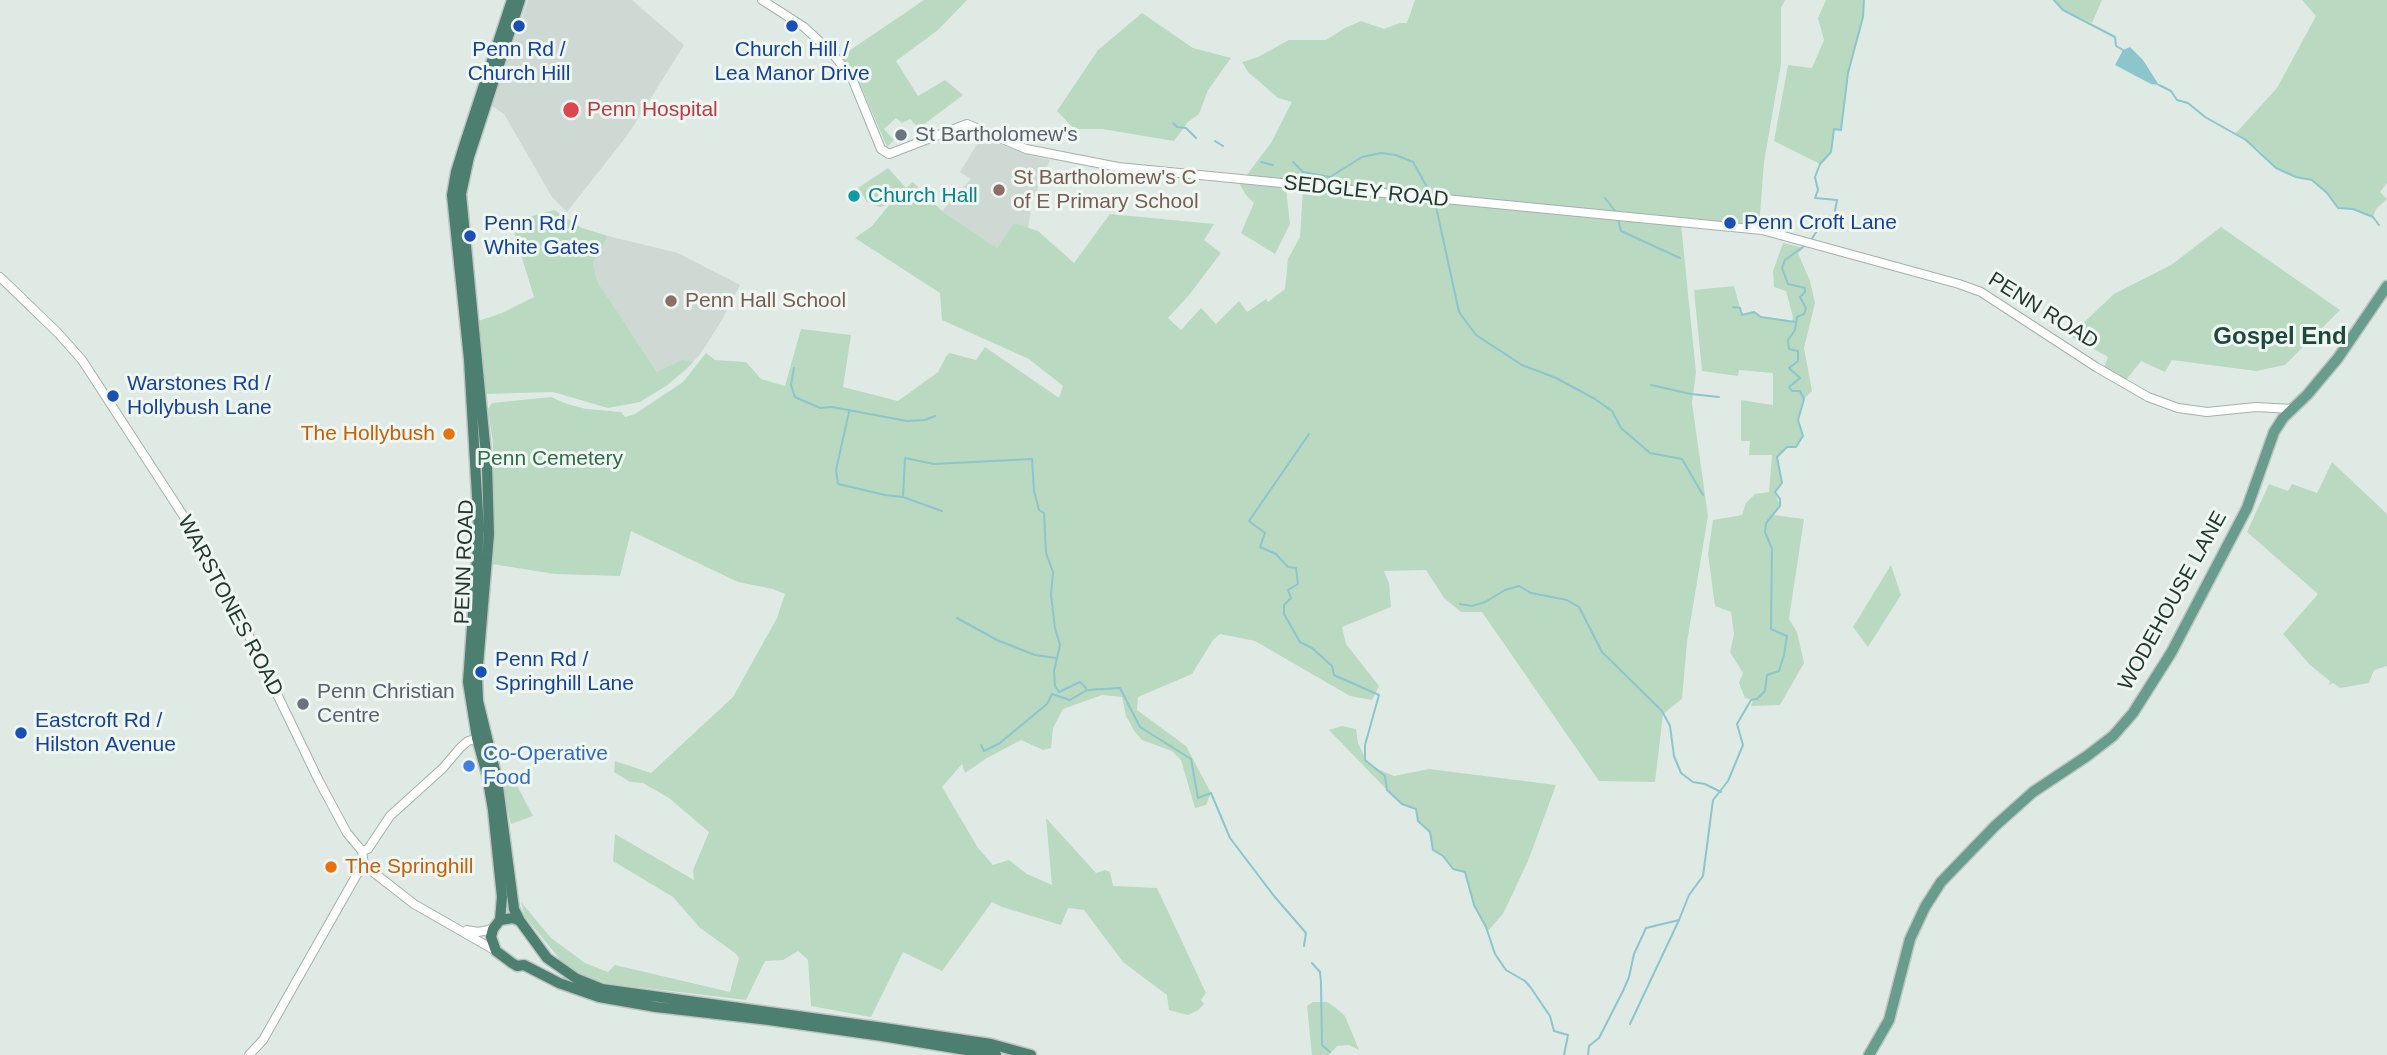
<!DOCTYPE html>
<style>
body{margin:0}
canvas{display:block;background:#e0eae5}
</style>
<canvas width="2387" height="1055"></canvas>
<script>
const c = document.querySelector('canvas').getContext('2d');
c.lineJoin = 'round';
function fillPath(path, color) { c.fillStyle = color; c.fill(path, 'evenodd'); }
const poly = rows => new Path2D(rows.map(r => 'M' + r).join(''));
function trace(path, color, width, dash) { c.strokeStyle = color; c.lineWidth = width; c.lineCap = dash ? 'butt' : 'round'; c.setLineDash(dash || []); c.stroke(path); }
function write(font, color, halo, rows, align = 'center') {
  c.font = font + ' Arial,sans-serif'; c.lineWidth = 6; c.setLineDash([]); c.textBaseline = 'middle'; c.strokeStyle = halo; c.fillStyle = color; for (const [text, x, y, turn = 0] of rows) {
    c.save(); c.translate(x, y); c.rotate((+turn || 0) * Math.PI / 180); c.textAlign = isNaN(turn) ? turn : align; if (halo) c.strokeText(text, 0, 0); c.fillText(text, 0, 0); c.restore();
  }
}
const built = poly([
 [528,0,632,0,684,45,629,133,567,212,552,197,504,114,492,106],
 [982,136,1028,155,1050,160,1032,202,1028,228,1014,223,997,248,942,211,971,179,960,172],
 [608,236,678,253,740,285,722,320,701,353,686,370,666,386,597,281,593,263]
]);
const green = poly([
 [924,0,967,0,938,30,896,61,918,96,945,80,963,95,919,128,910,119,902,123,896,118,884,129,894,140,887,147,861,86,853,71,840,57],
 [1415,0,1785,0,1781,8,1781,64,1764,162,1759,228,1428,194,1322,181,1246,176,1271,143,1292,102,1278,98,1248,72,1242,62,1258,57,1289,40,1326,40,1345,28,1361,21,1384,29,1400,23,1407,23],
 [1826,0,1864,0,1863,17,1848,73,1841,130,1834,129,1831,152,1820,164,1774,141,1788,65,1812,68,1824,40,1818,18],
 [2054,0,2102,0,2092,23,2063,10],
 [2302,0,2387,0,2387,183,2380,192,2387,199,2376,209,2373,217,2353,209,2338,208,2327,193,2312,180,2296,177,2276,168,2258,149,2235,134,2277,88,2316,16],
 [1142,13,1193,48,1231,58,1208,90,1199,114,1188,122,1174,141,1102,129,1074,129,1057,111,1098,50],
 [888,168,906,188,913,182,942,211,997,248,1014,223,1038,231,1074,263,1110,214,1214,224,1204,240,1221,253,1189,295,1168,318,1181,330,1201,308,1216,324,1239,301,1247,312,1266,299,1268,302,1285,289,1288,259,1300,237,1303,189,1681,224,1696,372,1692,403,1708,516,1687,642,1682,699,1663,714,1655,782,1599,781,1482,612,1461,612,1444,598,1426,570,1384,571,1389,583,1391,607,1342,627,1346,644,1379,686,1372,700,1350,696,1255,641,1220,634,1213,640,1192,674,1138,697,1137,710,1186,746,1211,793,1206,805,1195,808,1181,760,1172,751,1142,740,1135,732,1126,716,1122,697,1102,695,1063,709,1053,728,1051,748,1043,750,1021,740,987,758,965,773,962,764,942,787,978,848,993,865,1009,860,1027,874,1052,885,1046,818,1096,873,1105,870,1110,872,1113,886,1157,888,1206,993,1201,1000,1204,1004,1198,1010,1188,1015,1169,1010,1167,995,1123,962,1084,910,1068,908,1061,925,1002,907,992,902,942,971,903,952,871,1017,811,1006,808,960,798,951,783,960,765,961,746,1000,612,984,594,980,568,969,525,917,521,902,551,938,585,963,608,972,615,965,730,992,739,958,735,953,700,928,673,897,613,861,615,834,694,880,693,870,709,832,669,798,643,783,630,782,614,772,615,761,651,773,733,697,777,618,785,594,773,589,738,582,631,531,620,576,555,574,492,564,493,442,488,409,492,403,551,397,567,404,586,409,621,412,625,417,635,414,683,382,706,353,715,360,746,362,761,379,785,386,801,329,851,335,843,387,898,401,938,372,947,355,950,353,976,360,985,347,1059,398,1063,386,1029,359,942,320,940,293,855,238,872,226,890,204,880,207,867,202,858,188],
 [1239,183,1286,188,1290,224,1275,254,1241,233,1254,203,1246,195],
 [554,210,582,228,608,236,593,263,597,281,657,372,682,360,693,362,666,386,640,402,608,408,553,392,486,394,478,321,502,313,534,297,511,222],
 [2221,227,2340,310,2285,365,2256,371,2172,360,2165,372,2141,361,2126,380,2104,367,2108,357,2072,337,2079,327,2114,294,2171,265],
 [1783,243,1804,248,1798,253,1810,281,1815,303,1804,348,1812,391,1804,399,1798,420,1803,436,1796,447,1787,447,1777,457,1782,483,1775,492,1780,506,1773,515,1804,519,1789,619,1797,632,1804,663,1780,705,1751,706,1753,700,1745,698,1739,683,1743,673,1730,652,1734,634,1731,612,1715,606,1708,554,1713,520,1742,515,1746,503,1755,494,1769,492,1772,455,1749,455,1750,441,1741,441,1741,400,1773,405,1773,373,1739,370,1738,376,1702,371,1694,290,1734,286,1742,315,1754,312,1761,317,1792,322,1793,317,1786,291,1774,287,1773,271],
 [2332,462,2387,514,2387,666,2374,670,2369,683,2340,688,2333,683,2329,685,2330,681,2310,665,2283,634,2318,594,2247,532,2269,484,2288,491,2292,484,2317,493],
 [1891,565,1901,595,1868,647,1853,627],
 [1342,726,1356,729,1358,743,1366,760,1375,768,1394,776,1429,769,1556,785,1528,861,1503,914,1487,932,1474,905,1465,872,1453,869,1443,856,1433,850,1430,832,1418,821,1416,809,1402,804,1387,790,1329,730],
 [513,778,533,816,511,824,500,779],
 [1313,1002,1327,1002,1336,1008,1345,1016,1359,1050,1349,1045,1337,1046,1329,1055,1312,1055,1307,1006]
]);
const water = poly([
 [2130,47,2143,60,2159,85,2151,84,2115,65,2123,50]
]);
const stream = poly([
 [2054,0,2063,10,2115,37,2116,46,2123,50],
 [2159,85,2171,91,2177,100,2188,103,2205,117,2246,140,2276,168,2296,177,2312,180,2327,193,2338,208,2353,209,2373,217,2379,225],
 [1173,123,1177,127,1186,128,1196,138],
 [1215,141,1223,146],
 [1261,162,1273,165],
 [1293,162,1303,172,1330,177,1362,157,1381,153,1396,155,1413,162,1431,194],
 [1605,198,1615,211],
 [1435,202,1459,312,1476,335,1522,365,1556,378,1595,399,1612,411,1621,428,1650,453,1682,459,1703,495],
 [1618,219,1621,231,1680,258],
 [1811,240,1827,216,1834,217,1837,200,1815,198,1818,190,1815,177,1820,164,1831,152,1834,129,1841,130,1848,73,1863,17,1864,0],
 [1733,307,1740,308,1742,315,1754,312,1761,317,1795,322],
 [794,368,791,385,795,397,820,408,832,407,907,421,925,420,935,416],
 [1651,385,1691,394,1719,397],
 [849,412,836,470,838,484,885,495,903,497],
 [1309,434,1249,521,1265,533,1260,547,1276,554,1288,567,1296,568,1298,584,1288,590,1291,598,1284,605,1284,614,1300,642,1312,648,1332,666,1334,675,1379,695,1365,745,1365,760,1385,776,1387,790,1402,804,1416,809,1418,821,1430,832,1433,850,1443,856,1453,869,1465,872,1474,905,1486,927,1495,954,1506,970,1525,981,1531,988,1550,1016,1554,1031,1568,1035,1564,1055],
 [942,511,903,497,905,458,934,464,1032,459,1034,491,1039,510,1044,513,1046,553,1053,572,1051,595,1055,628,1060,645,1054,671,1055,686,1059,692,1080,682,1086,688],
 [1460,604,1472,606,1485,602,1505,590,1519,586,1531,593,1567,600,1579,607,1602,652,1662,711,1670,726,1674,756,1681,773,1693,782,1705,784,1721,792],
 [957,618,997,640,1035,655,1056,658],
 [981,745,984,751,1000,743,1047,704,1052,694,1070,700,1087,690,1120,688,1140,727,1191,759,1198,798,1211,793,1230,838,1274,896,1306,933,1304,946],
 [1312,963,1320,972,1321,982,1322,1045,1330,1052],
 [1630,1024,1679,920],
 [1588,1055,1589,1046,1599,1038,1623,991,1629,977,1634,954,1646,928,1679,920,1689,895,1703,876,1713,800,1728,781,1743,745,1737,724,1751,700,1757,699,1765,691,1767,675,1779,671,1784,655,1787,636,1771,629,1772,549,1765,532,1766,523,1780,506,1780,499,1775,492,1782,483,1777,457,1787,447,1796,447,1803,436,1798,420,1804,399,1800,391,1792,391,1789,387,1800,378,1789,368,1798,361,1798,351,1789,349,1788,340,1795,330,1797,317,1804,314,1806,308,1800,297,1805,292,1805,288,1788,284,1782,268,1785,260,1807,244]
]);
const tertiary = poly([
 [762,0,804,27,833,54,852,78,881,149,889,154,967,124,1026,149,1118,167,1762,230,1959,284,1981,292,2096,367,2148,397,2178,408,2207,412,2256,407,2292,409],
 [0,277,58,333,82,360,192,529,234,605,319,781,347,833,362,851,364,865,414,904,496,951],
 [362,851,368,849,390,816,443,768,460,748,468,741,482,737],
 [467,930,478,932,493,929],
 [249,1055,263,1040,360,869,364,865]
]);
const primary = poly([
 [1869,1055,1889,1020,1910,939,1925,907,1941,882,1995,826,2033,792,2087,756,2113,736,2133,713,2171,653,2247,508,2274,432,2283,418,2307,395,2338,358,2387,286]
]);
const trunk = poly([
 [500,920,502,897,493,810,487,775,477,738,468,682,479,530,469,359,452,195,456,172,464,146,512,0],
 [520,921,514,909,497,779,478,701,477,677,489,534,487,465,461,194,469,157,520,0],
 [996,1055,882,1036,769,1020,656,1007,599,997,559,983,524,965,517,966,512,963,496,951,491,937,493,929,500,920,513,918,520,921,547,958,577,979,602,989,884,1028,991,1044,1031,1055]
]);
const markers = [
 [519,26,7,"#1a4fb4"],
 [792,26,7,"#1a4fb4"],
 [571,110,9,"#e0444e"],
 [901,135,7,"#6b7280"],
 [999,190,7,"#8d6e63"],
 [854,196,7,"#0f9aa8"],
 [1730,223,7,"#1a4fb4"],
 [470,236,7,"#1a4fb4"],
 [671,301,7,"#8d6e63"],
 [113,396,7,"#1a4fb4"],
 [449,434,7,"#e8710a"],
 [481,672,7,"#1a4fb4"],
 [303,704,7,"#6b7280"],
 [21,733,7,"#1a4fb4"],
 [469,766,7,"#3f7fe0"],
 [331,867,7,"#e8710a"]
];
const transitNames = [
 ["Penn Rd /",519,50,"center"],
 ["Church Hill",519,74,"center"],
 ["Church Hill /",792,50,"center"],
 ["Lea Manor Drive",792,74,"center"],
 ["Penn Croft Lane",1744,223],
 ["Penn Rd /",484,224],
 ["White Gates",484,248],
 ["Warstones Rd /",127,384],
 ["Hollybush Lane",127,408],
 ["Penn Rd /",495,660],
 ["Springhill Lane",495,684],
 ["Eastcroft Rd /",35,721],
 ["Hilston Avenue",35,745]
];
const healthNames = [
 ["Penn Hospital",587,110]
];
const worshipNames = [
 ["St Bartholomew's",915,135],
 ["Penn Christian",317,692],
 ["Centre",317,716]
];
const educationNames = [
 ["St Bartholomew's C",1013,178],
 ["of E Primary School",1013,202],
 ["Penn Hall School",685,301]
];
const streetNames = [
 ["SEDGLEY ROAD",1366,192,6],
 ["PENN ROAD",2043,311,32],
 ["PENN ROAD",465,562,-88],
 ["WODEHOUSE LANE",2173,601,-61],
 ["WARSTONES ROAD",230,606,62]
];
const cultureNames = [
 ["Church Hall",868,196]
];
const foodNames = [
 ["The Hollybush",435,434],
 ["The Springhill",345,867,"left"]
];
const parkNames = [
 ["Penn Cemetery",550,459]
];
const shopNames = [
 ["Co-Operative",483,754],
 ["Food",483,778]
];
const quarterNames = [
 ["Gospel End",2280,337]
];
fillPath(built, '#ced9d4');
fillPath(green, '#bad9c1');
fillPath(water, '#8cc5cb');
trace(stream, '#8cc5cb', 2);
trace(tertiary, '#a3b1ab', 10);
trace(primary, '#bdc4c1', 13);
trace(trunk, '#bdc4c1', 13);
trace(tertiary, '#fff', 8);
trace(primary, '#689c8c', 10);
trace(trunk, '#4c7f70', 10);
for (const [x, y, r, color] of markers) { const dot = new Path2D(); dot.arc(x, y, r, 0, 2 * Math.PI); c.fillStyle = color; c.fill(dot); trace(dot, '#f0f7f3', 2.5); }
write('21px', '#164399', '#f0f7f3', transitNames, 'left');
write('21px', '#be3a42', '#f0f7f3', healthNames, 'left');
write('21px', '#5b616d', '#f0f7f3', worshipNames, 'left');
write('21px', '#785e54', '#f0f7f3', educationNames, 'left');
write('21px', '#223931', '#f0f7f3', streetNames);
write('21px', '#0d838f', '#f0f7f3', cultureNames, 'left');
write('21px', '#c56008', '#f0f7f3', foodNames, 'right');
write('21px', '#306c44', '#f0f7f3', parkNames);
write('21px', '#366cbe', '#f0f7f3', shopNames, 'left');
write('bold 24px', '#20493d', '#f0f7f3', quarterNames);
</script>
